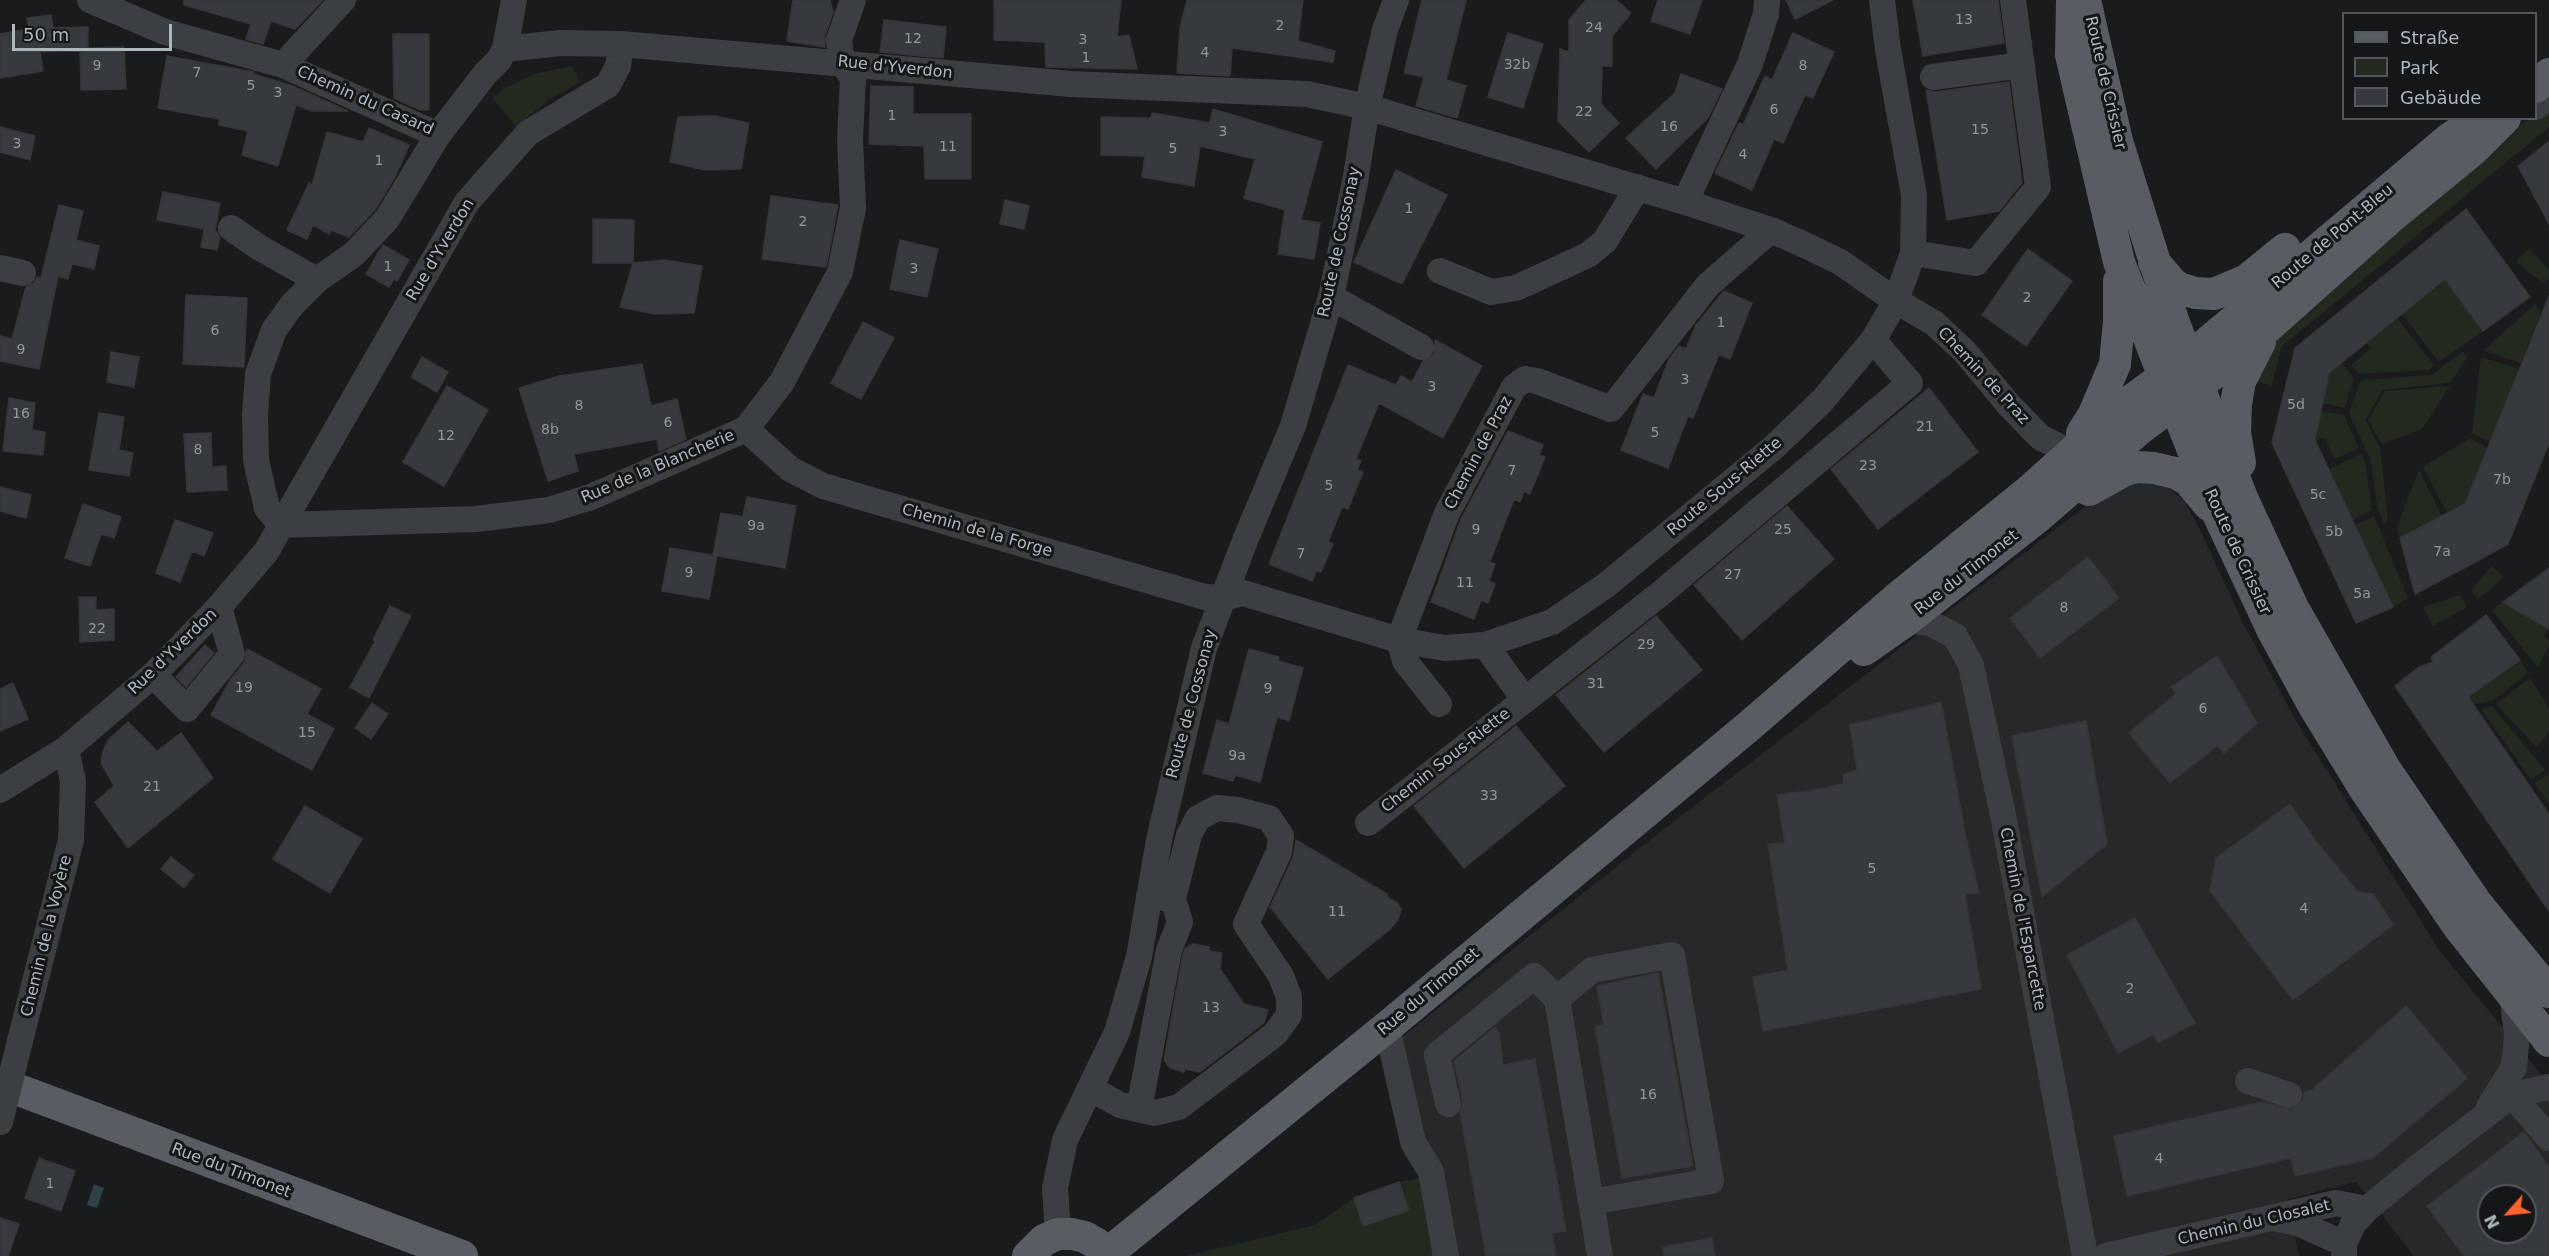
<!DOCTYPE html>
<meta charset="utf-8">
<style>
body{margin:0}
#map{position:relative;width:2549px;height:1256px;overflow:hidden;background:#1a1b1d;font-family:"DejaVu Sans",sans-serif}
canvas{display:block}
.legend{position:absolute;left:2342px;top:12px;width:195px;height:108px;box-sizing:border-box;background:#151618;border:2px solid #51575a;margin:0;padding:8px 10px;list-style:none;font-size:18px;color:#acb8bd}
.legend li{display:flex;align-items:center;gap:12px;height:30px}
.legend b{width:30px;border:2px solid #51575a}
.north{position:absolute;left:2477px;top:1184px;width:60px;height:60px;box-sizing:border-box;background:#151618;border:2px solid #51575a;border-radius:50%;rotate:243deg;font-size:16px;font-weight:700;line-height:24px;text-align:center;color:#acb8bd}
.north::after{content:'';display:block;margin:auto;width:21px;height:27px;background:#ff6430;clip-path:polygon(50% 0,100% 100%,50% 72%,0 100%)}
.scale{position:absolute;left:12px;top:24px;width:160px;height:27px;box-sizing:border-box;border:3px solid #acb8bd;border-top:0;padding-left:8px;font-size:18px;line-height:21px;white-space:nowrap;color:#acb8bd;-webkit-text-stroke:4px #151618;paint-order:stroke}
</style>
<div id="map">
<canvas width="2549" height="1256"></canvas>
<ul class="legend">
<li><b style="height:8px;background:#575d62"></b>Straße</li>
<li><b style="height:16px;background:#22291f"></b>Park</li>
<li><b style="height:16px;background:#373a3c"></b>Gebäude</li>
</ul>
<div class="north">N</div>
<div class="scale">50 m</div>
</div>
<script>
const c = document.querySelector('canvas').getContext('2d');
c.lineJoin = 'round';
function fillPath(path, color) { c.fillStyle = color; c.fill(path, 'evenodd'); }
const poly = rows => new Path2D(rows.map(r => 'M' + r).join(''));
function trace(path, color, width, dash) { c.strokeStyle = color; c.lineWidth = width; c.lineCap = dash ? 'butt' : 'round'; c.setLineDash(dash || []); c.stroke(path); }
function write(font, color, halo, rows, align = 'center') {
  c.font = font + ' "DejaVu Sans",sans-serif'; c.lineWidth = 6; c.setLineDash([]); c.textBaseline = 'middle'; c.strokeStyle = halo; c.fillStyle = color; for (const [text, x, y, turn = 0] of rows) {
    c.save(); c.translate(x, y); c.rotate((+turn || 0) * Math.PI / 180); c.textAlign = isNaN(turn) ? turn : align; if (halo) c.strokeText(text, 0, 0); c.fillText(text, 0, 0); c.restore();
  }
}
const built = poly([
 [2143,478,2163,484,2183,499,2200,530,2243,623,2295,719,2439,950,2549,1084,2549,1256,2414,1256,2356,1182,2288,1199,2299,1256,1453,1256,1420,1141,1401,1038,1664,829,2091,502],
 [2489,1196,2525,1196,2525,1232,2489,1232]
]);
const green = poly([
 [572,66,580,82,549,100,516,126,492,98,505,88,534,74],
 [2549,103,2549,127,2281,347,2272,386,2248,379,2270,343,2461,170,2529,119,2536,118],
 [2529,248,2549,270,2549,278,2543,283,2516,262],
 [2445,279,2483,331,2439,362,2402,314],
 [2535,304,2541,312,2521,363,2483,351],
 [2397,318,2434,365,2429,370,2359,374,2351,365,2370,349,2366,343],
 [2463,351,2467,358,2450,383,2383,390,2365,420,2380,447,2388,521,2384,524,2378,510,2370,459,2349,413,2361,380,2431,375],
 [2481,357,2519,369,2490,442,2472,433],
 [2342,363,2354,378,2345,408,2323,403,2329,373],
 [2450,386,2422,429,2382,444,2368,420,2385,391],
 [2321,411,2344,415,2359,448,2335,459,2324,437,2316,441],
 [2470,438,2487,448,2465,504,2447,513,2423,467],
 [2361,454,2365,461,2372,510,2353,520,2329,469],
 [2419,470,2442,516,2400,538,2397,527],
 [2374,516,2408,598,2393,607,2355,525],
 [2492,566,2504,577,2478,599,2471,590],
 [2460,595,2467,607,2433,626,2423,607],
 [2503,602,2548,629,2544,637,2549,640,2549,645,2538,668,2492,610],
 [2520,660,2528,673,2493,701,2473,704,2468,697],
 [2530,678,2549,708,2549,733,2536,747,2496,704],
 [2492,706,2545,770,2531,780,2481,709],
 [2549,774,2549,804,2534,783],
 [1421,1178,1437,1256,1186,1256,1315,1225,1354,1198,1399,1182]
]);
const water = poly([
 [94,1184,104,1188,97,1208,87,1205]
]);
const building = poly([
 [184,0,323,0,295,29,271,21,263,44,246,39,251,24,184,5,184,0],
 [793,0,830,0,833,13,825,35,825,47,787,41,793,0],
 [994,0,1121,0,1117,37,1129,35,1137,69,1046,67,1045,42,994,40,994,0],
 [1187,0,1303,0,1298,41,1335,51,1333,62,1232,48,1230,76,1177,73,1180,28,1187,0],
 [1422,0,1466,0,1446,80,1466,86,1457,118,1416,106,1424,77,1404,73,1422,0],
 [1586,0,1616,0,1631,13,1612,36,1612,66,1602,66,1601,104,1619,123,1589,152,1558,121,1560,49,1569,52,1569,20,1586,0],
 [1658,0,1702,0,1690,34,1651,21,1658,0],
 [1786,0,1833,0,1795,19,1786,0],
 [1913,0,1998,0,2004,43,1923,56,1913,0],
 [51,15,53,28,88,27,88,48,124,47,126,89,81,90,80,51,40,52,43,71,0,78,0,34,29,29,27,18,51,15],
 [884,20,946,27,943,58,880,52,884,20],
 [1508,33,1543,44,1523,108,1488,97,1508,33],
 [1793,33,1834,52,1813,98,1805,95,1783,143,1774,139,1752,190,1715,173,1739,123,1743,125,1765,76,1772,80,1793,33],
 [393,34,429,34,429,110,420,110,394,98,393,34],
 [167,56,254,72,253,74,290,85,348,111,312,111,296,105,278,166,242,155,248,131,219,125,219,119,158,108,167,56],
 [1681,74,1722,89,1708,118,1656,169,1626,138,1675,93,1681,74],
 [2009,82,2022,183,1999,211,1947,220,1926,90,1935,92,2009,82],
 [871,86,913,87,913,114,971,114,971,179,925,179,924,146,869,144,871,86],
 [1213,109,1322,142,1301,220,1320,223,1314,259,1278,254,1285,210,1244,198,1255,159,1200,146,1194,186,1142,177,1145,156,1101,155,1101,117,1151,118,1152,113,1210,123,1213,109],
 [714,116,749,123,741,169,705,170,670,162,678,117,714,116],
 [0,127,35,136,30,160,0,152,0,127],
 [369,128,409,145,396,175,375,210,349,237,331,230,329,234,313,225,307,239,287,230,309,183,312,185,327,132,363,142,369,128],
 [2549,141,2549,224,2518,166,2549,141],
 [1396,170,1447,195,1402,284,1354,262,1396,170],
 [163,192,220,203,215,231,157,220,163,192],
 [771,196,838,205,826,267,762,259,771,196],
 [1005,200,1029,206,1024,229,1000,224,1005,200],
 [59,205,83,211,76,240,99,246,94,269,72,264,68,279,58,276,39,369,0,361,0,336,12,339,26,287,34,283,37,277,41,278,59,205],
 [2466,209,2530,297,2483,331,2445,279,2329,373,2315,440,2393,607,2356,623,2272,443,2295,348,2466,209],
 [593,219,634,220,633,263,593,263,593,219],
 [204,230,217,232,220,237,217,250,201,247,204,230],
 [900,240,938,249,927,297,890,289,900,240],
 [383,245,409,260,397,281,394,279,389,287,366,274,383,245],
 [2028,249,2072,281,2026,346,1982,315,2028,249],
 [665,260,702,266,694,313,655,314,620,307,633,263,665,260],
 [1724,291,1752,303,1730,359,1719,354,1693,418,1688,416,1668,468,1621,450,1643,394,1654,398,1669,359,1679,346,1686,349,1696,325,1724,291],
 [186,295,247,298,244,367,183,364,186,295],
 [2549,296,2549,443,2508,544,2455,573,2451,570,2454,573,2415,594,2400,538,2465,504,2549,296],
 [863,322,894,338,861,399,831,383,863,322],
 [1435,340,1482,366,1443,438,1379,403,1356,459,1361,461,1357,470,1363,472,1348,509,1342,507,1328,542,1333,544,1321,572,1316,571,1312,581,1269,564,1348,365,1396,385,1401,376,1412,382,1423,361,1434,354,1435,340],
 [111,352,139,357,134,387,107,382,111,352],
 [422,357,448,372,437,392,411,377,422,357],
 [642,364,651,406,677,399,686,439,659,451,657,439,574,454,578,471,548,481,519,388,559,376,642,364],
 [447,386,488,410,444,486,403,462,447,386],
 [1929,388,1978,452,1878,529,1831,469,1929,388],
 [9,398,35,403,32,430,45,432,43,455,3,451,9,398],
 [99,413,124,417,119,450,133,453,129,476,89,470,99,413],
 [1508,431,1543,445,1539,455,1545,457,1530,494,1524,491,1520,502,1514,499,1490,562,1495,564,1489,581,1495,584,1488,603,1481,600,1474,619,1431,602,1461,519,1508,431],
 [211,433,212,467,226,466,227,490,187,492,184,434,211,433],
 [0,487,31,495,26,518,0,511,0,487],
 [747,497,796,506,785,568,713,555,721,513,743,517,747,497],
 [83,504,121,517,114,538,101,534,90,566,65,558,83,504],
 [1787,506,1834,559,1742,640,1694,585,1787,506],
 [175,520,213,533,204,556,192,551,180,582,156,573,175,520],
 [670,548,717,556,709,599,662,591,670,548],
 [2088,557,2119,598,2040,658,2010,618,2088,557],
 [2549,568,2549,629,2503,602,2549,568],
 [79,597,96,597,96,610,114,609,114,640,80,642,79,597],
 [390,606,411,616,369,698,350,687,375,641,373,640,390,606],
 [2486,615,2520,660,2468,697,2549,814,2549,911,2395,686,2419,667,2433,662,2431,657,2486,615],
 [1656,616,1702,670,1604,752,1556,695,1656,616],
 [205,645,214,653,186,687,176,677,205,645],
 [247,649,321,689,307,714,334,729,312,770,211,715,230,680,244,663,247,649],
 [1249,649,1279,657,1278,661,1303,668,1289,721,1277,717,1260,782,1235,775,1233,781,1203,773,1217,720,1229,724,1249,649],
 [2217,656,2257,723,2224,753,2218,745,2170,783,2129,733,2176,694,2171,687,2217,656],
 [13,683,28,719,0,731,0,689,13,683],
 [1941,702,1966,838,1979,893,1965,894,1981,989,1763,1031,1753,977,1788,970,1768,844,1785,843,1777,795,1816,790,1843,784,1844,774,1857,770,1850,725,1941,702],
 [372,703,388,714,371,739,355,728,372,703],
 [2086,721,2107,844,2042,897,2012,736,2086,721],
 [128,722,157,751,181,733,213,778,128,848,95,802,114,786,101,763,103,751,108,740,128,722],
 [1516,726,1565,786,1464,868,1414,806,1516,726],
 [2290,804,2315,840,2358,892,2373,894,2393,925,2293,1000,2210,891,2216,858,2290,804],
 [305,806,362,839,330,893,273,859,305,806],
 [1296,840,1387,894,1387,897,1397,903,1401,909,1398,920,1389,930,1328,979,1270,907,1293,858,1296,840],
 [171,857,194,875,184,888,161,869,171,857],
 [2135,918,2195,1023,2158,1043,2154,1034,2118,1053,2067,955,2135,918],
 [1193,944,1209,947,1209,951,1222,953,1220,969,1244,1004,1268,1010,1264,1023,1200,1072,1185,1069,1184,1072,1170,1068,1164,1060,1183,954,1185,949,1193,944],
 [1658,973,1693,1166,1622,1178,1595,1026,1604,1025,1597,986,1658,973],
 [2406,1006,2467,1078,2373,1158,2295,1176,2291,1158,2127,1196,2114,1136,2262,1102,2292,1110,2303,1100,2304,1092,2312,1090,2406,1006],
 [1495,1027,1499,1033,1503,1065,1535,1059,1566,1231,1552,1233,1556,1256,1486,1256,1460,1112,1463,1101,1454,1061,1495,1027],
 [2524,1132,2549,1167,2549,1256,2464,1256,2427,1206,2524,1132],
 [2489,1196,2525,1196,2525,1232,2489,1232,2489,1196],
 [39,1158,75,1171,61,1211,25,1198,39,1158],
 [1399,1182,1409,1210,1363,1226,1354,1198,1399,1182],
 [0,1218,19,1224,8,1256,0,1256,0,1218],
 [1712,1238,1715,1256,1664,1256,1663,1247,1712,1238]
]);
const minor = poly([
 [90,0,165,32,283,65,438,135,485,74,499,60,505,49,560,43,621,44,1071,84,1307,94,1367,107,1685,202,1771,230,1807,246,1840,262,1896,301,1934,323,1964,351,2009,405,2040,437,2070,452],
 [505,49,514,0],
 [283,65,343,0],
 [1933,77,2022,65],
 [2536,107,2549,96],
 [438,135,387,219,354,254,317,280,292,305,274,330,258,374,255,415,256,460,267,508,281,525,476,519,549,510,591,497,746,429,782,382,840,272,853,208,850,139,853,79,842,62,839,40,853,0],
 [1685,202,1750,64,1766,14,1767,0],
 [231,228,260,248,317,280],
 [1913,253,1976,263,2038,187,2013,0],
 [0,268,23,273],
 [1440,271,1491,292,1516,288,1588,255,1605,241,1638,187],
 [1331,297,1421,347],
 [746,429,790,469,823,486,1205,597,1224,598,1243,593,1399,640,1445,648,1485,645,1552,622,1605,586,1774,447,1822,401,1873,340,1896,301,1913,253,1914,195,1888,50,1882,0],
 [1907,620,1930,623,1955,636,1971,665,2003,815,2085,1256],
 [1485,645,1525,700],
 [153,675,187,709,232,654,219,607],
 [1439,704,1405,661,1399,640,1447,513,1514,387,1525,379,1537,381,1611,409,1708,285,1771,230],
 [0,790,66,749,153,675,219,607,266,552,467,202,528,133,608,85,618,66,621,44],
 [1368,823,1660,594,1910,383,1873,340],
 [1387,1027,1413,1142,1431,1172,1446,1256],
 [20,1041,71,840,73,781,66,749],
 [2248,1081,2289,1095],
 [1090,1088,1120,1105,1155,1113,1179,1107,1275,1034,1289,1015,1289,997,1281,976,1246,924,1279,852,1281,836,1269,818,1238,810,1217,808,1198,818,1189,835,1173,899,1149,896],
 [2512,1095,2549,1138],
 [1448,1104,1437,1055,1534,976,1557,999],
 [2489,1107,2514,1067,2517,1035,2512,994],
 [1139,1109,1169,950,1180,922,1173,899],
 [1591,1202,1711,1181,1672,955,1592,970,1557,999,1591,1202,1600,1256],
 [2277,1219,2298,1223,2344,1244],
 [1058,1234,1055,1188,1065,1140,1117,1032,1139,957,1159,840,1204,648,1246,538,1293,426,1331,297,1355,182,1367,107,1385,30,1396,0],
 [2106,1256,2336,1203,2367,1209],
 [2344,1256,2344,1244,2353,1224,2367,1209,2418,1167,2512,1095,2549,1087]
]);
const major = poly([
 [2072,0,2071,55,2119,262,2218,514,2272,629,2315,708,2364,788,2458,926,2549,1041],
 [2085,0,2117,141,2174,323,2243,500,2293,608,2385,769,2477,904,2549,992],
 [2536,87,2549,74],
 [2154,262,2172,283,2179,288,2195,293,2214,294,2247,280,2285,249],
 [2082,433,2094,414,2115,364,2119,321,2119,281],
 [2240,463,2235,432,2236,404,2240,381,2260,342],
 [2089,490,2125,470,2137,467,2154,468,2175,473,2188,480,2209,505],
 [1864,650,1907,620,2038,517,2141,428,2224,366,2389,219,2473,150,2505,118],
 [0,1083,462,1256],
 [1107,1254,1387,1027,1748,727,1896,599,2029,491,2124,406,2188,359,2449,139,2480,118],
 [1028,1256,1044,1240,1058,1234,1072,1234,1085,1237,1097,1244,1108,1256]
]);
const minorBridge = poly([
 [0,1122,20,1041]
]);
const numberNames = [
 ["13",1964,20],
 ["2",1280,26],
 ["24",1594,28],
 ["12",913,39],
 ["3",1083,40],
 ["4",1205,53],
 ["1",1086,58],
 ["32b",1517,65],
 ["9",97,66],
 ["8",1803,66],
 ["7",197,73],
 ["5",251,86],
 ["3",278,93],
 ["6",1774,110],
 ["22",1584,112],
 ["1",892,116],
 ["16",1669,127],
 ["15",1980,130],
 ["3",1223,132],
 ["3",17,144],
 ["11",948,147],
 ["5",1173,149],
 ["4",1743,155],
 ["1",379,161],
 ["1",1409,209],
 ["2",803,222],
 ["1",388,267],
 ["3",914,269],
 ["2",2027,298],
 ["1",1721,323],
 ["6",215,331],
 ["9",21,350],
 ["3",1685,380],
 ["3",1432,387],
 ["5d",2296,405],
 ["8",579,406],
 ["16",21,414],
 ["6",668,423],
 ["21",1925,427],
 ["8b",550,430],
 ["5",1655,433],
 ["12",446,436],
 ["8",198,450],
 ["23",1868,466],
 ["7",1512,471],
 ["7b",2502,480],
 ["5",1329,486],
 ["5c",2318,495],
 ["9a",756,526],
 ["9",1476,530],
 ["25",1783,530],
 ["5b",2334,532],
 ["7a",2442,552],
 ["7",1301,554],
 ["9",689,573],
 ["27",1733,575],
 ["11",1465,583],
 ["5a",2362,594],
 ["8",2064,608],
 ["22",97,629],
 ["29",1646,645],
 ["31",1596,684],
 ["19",244,688],
 ["9",1268,689],
 ["6",2203,709],
 ["15",307,733],
 ["9a",1237,756],
 ["21",152,787],
 ["33",1489,796],
 ["5",1872,869],
 ["4",2304,909],
 ["11",1337,912],
 ["2",2130,989],
 ["13",1211,1008],
 ["16",1648,1095],
 ["4",2159,1159],
 ["1",50,1184]
];
const streetNames = [
 ["Rue d'Yverdon",895,68,6],
 ["Route de Crissier",2105,83,77],
 ["Chemin du Casard",365,101,24],
 ["Route de Pont-Bleu",2333,237,-40],
 ["Route de Cossonay",1340,242,-78],
 ["Rue d'Yverdon",441,250,-59],
 ["Chemin de Praz",1983,376,47],
 ["Chemin de Praz",1479,453,-62],
 ["Rue de la Blancherie",658,467,-23],
 ["Route Sous-Riette",1725,487,-40],
 ["Chemin de la Forge",977,531,16],
 ["Route de Crissier",2237,552,65],
 ["Rue du Timonet",1967,573,-38],
 ["Rue d'Yverdon",173,652,-44],
 ["Route de Cossonay",1192,704,-75],
 ["Chemin Sous-Riette",1446,761,-38],
 ["Chemin de l'Esparcette",2022,919,79],
 ["Chemin de la Voyère",47,936,-76],
 ["Rue du Timonet",1429,992,-40],
 ["Rue du Timonet",231,1171,21],
 ["Chemin du Closalet",2254,1223,-13]
];
fillPath(built, '#26282a');
fillPath(green, '#22291f');
fillPath(water, '#2e4243');
fillPath(building, '#373a3c');
trace(building, '#343639', 1.5);
trace(minor, '#3b3f42', 26);
trace(major, '#575d62', 32);
trace(minorBridge, '#3b3f42', 26);
write('14px', '#8f989d', null, numberNames);
write('16px', '#acb8bd', '#151618', streetNames);
</script>
